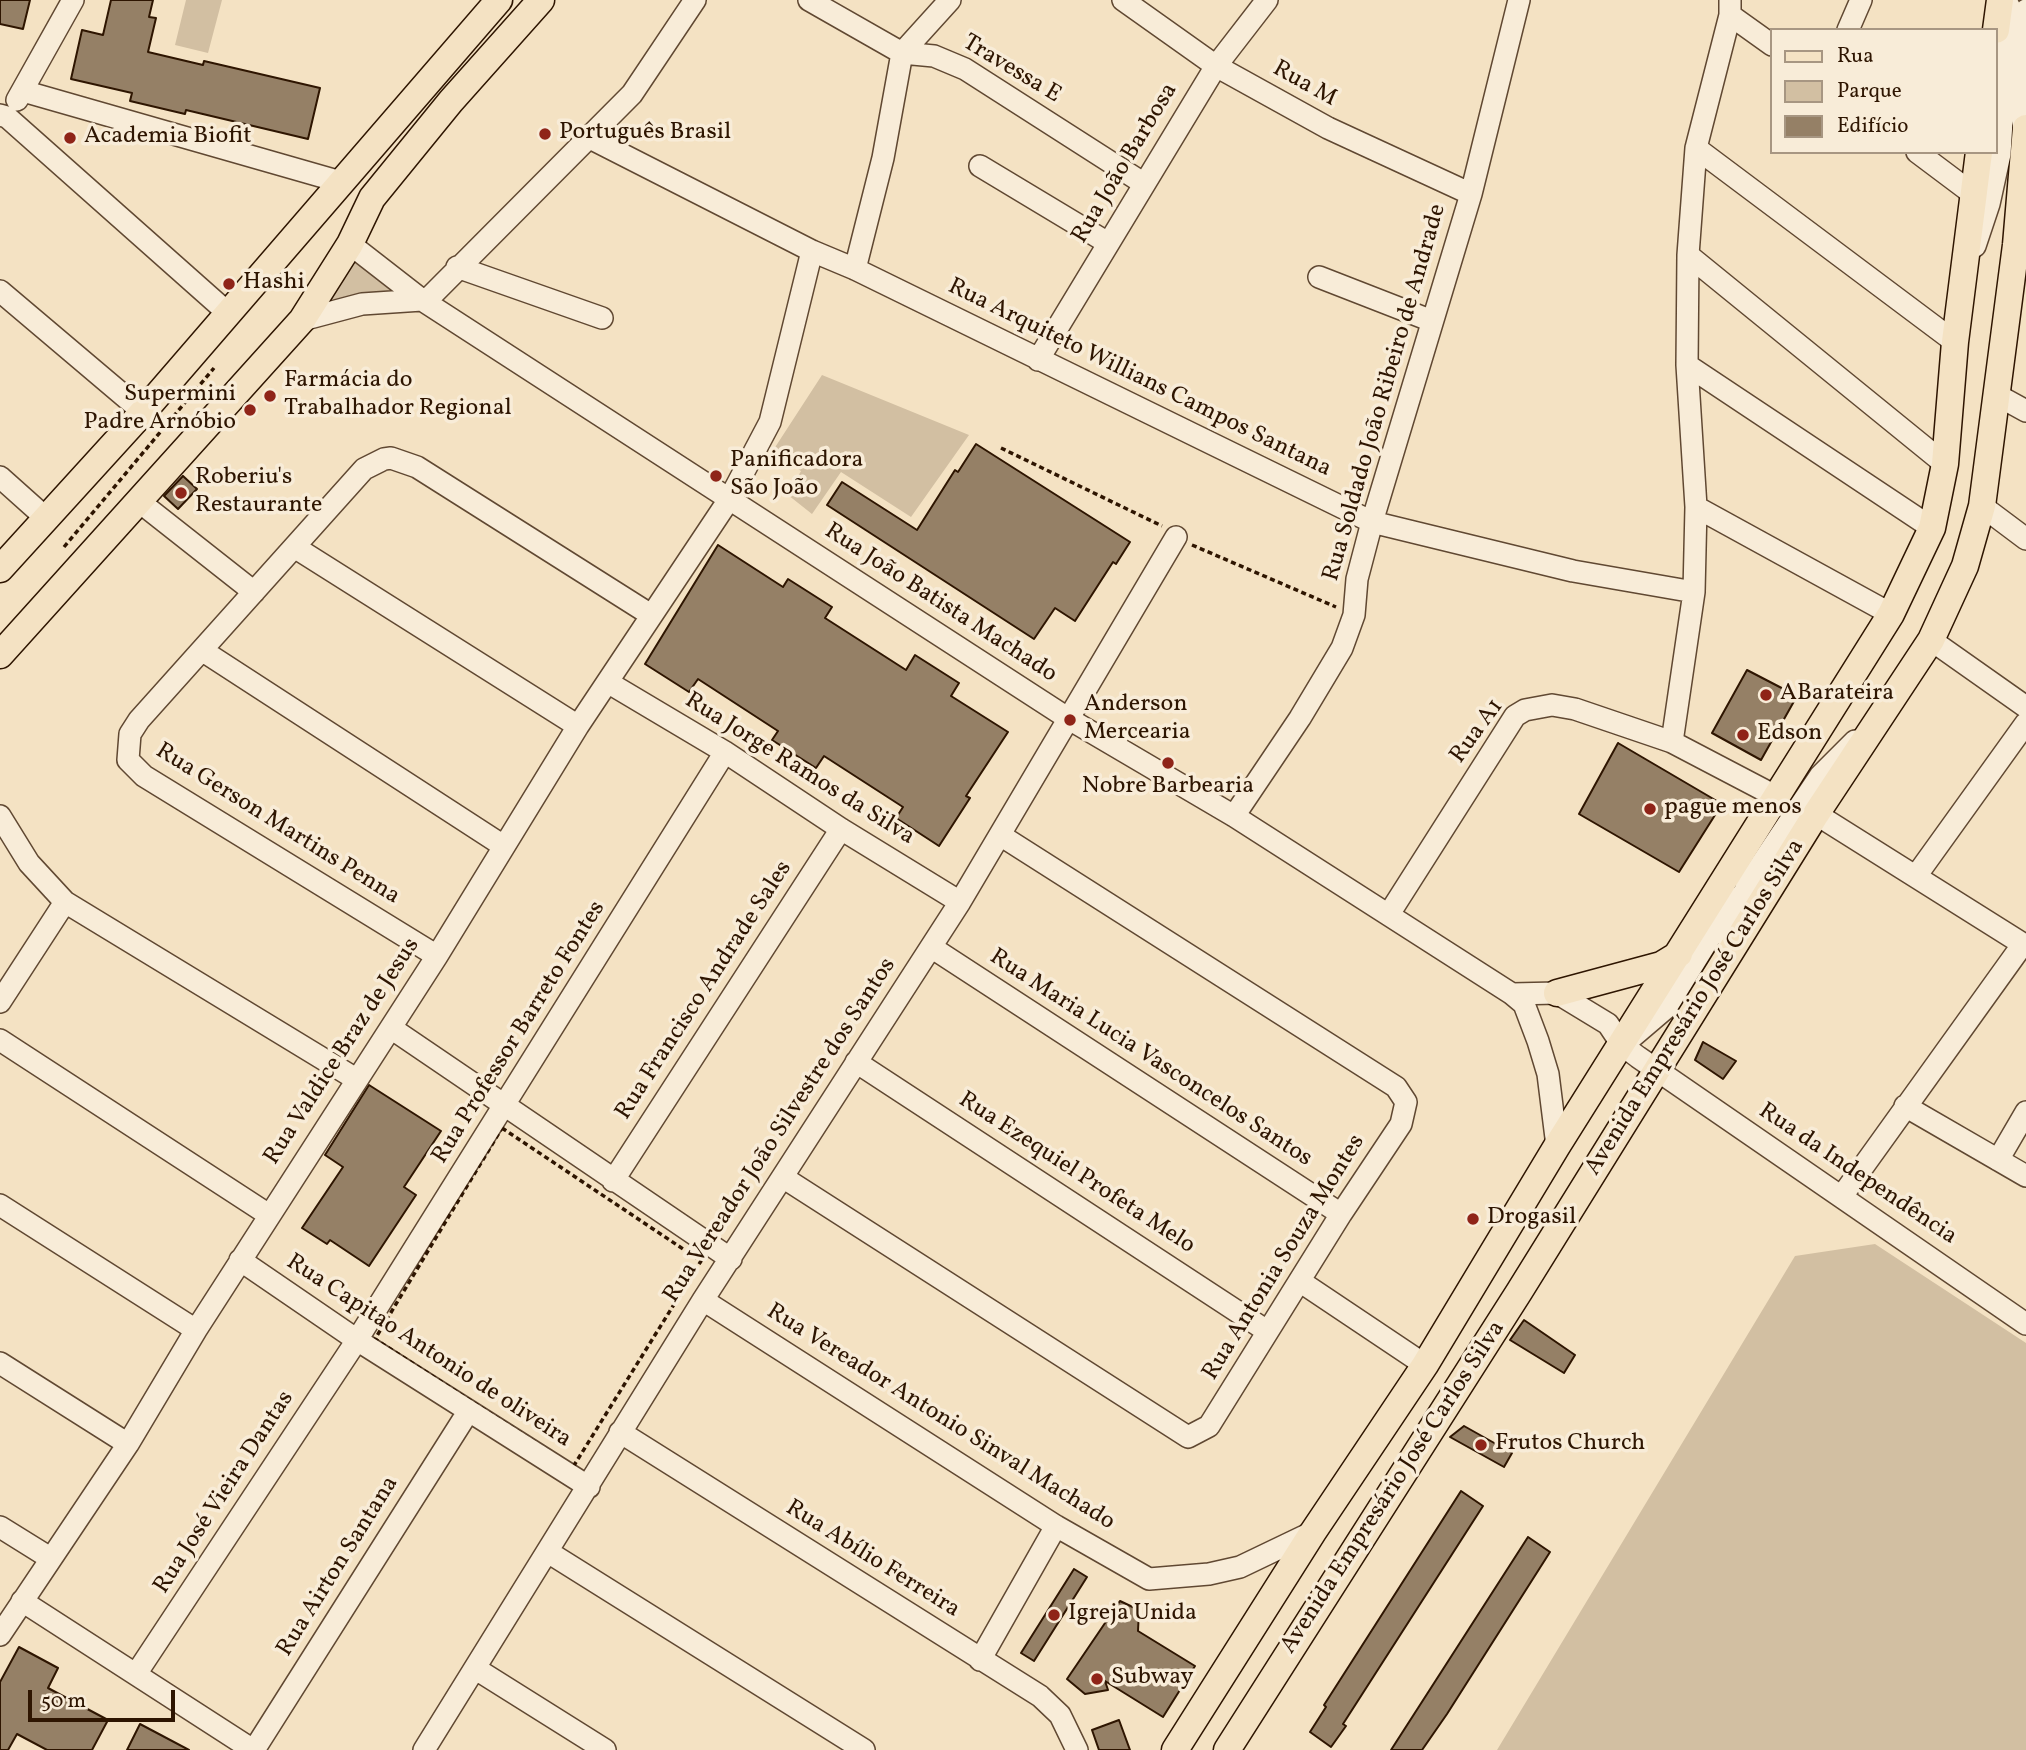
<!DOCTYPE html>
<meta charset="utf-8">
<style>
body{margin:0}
#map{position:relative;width:2026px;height:1750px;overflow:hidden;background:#f4e2c3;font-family:Vollkorn,serif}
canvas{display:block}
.legend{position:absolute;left:1770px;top:28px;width:228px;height:126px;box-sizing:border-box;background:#f8ecd8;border:2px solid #a79682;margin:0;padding:9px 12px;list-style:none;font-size:21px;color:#2e1501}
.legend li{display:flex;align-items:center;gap:14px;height:35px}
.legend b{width:35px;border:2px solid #a79682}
.scale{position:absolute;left:28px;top:1690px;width:147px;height:32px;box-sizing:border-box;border:4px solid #2e1501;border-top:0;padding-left:9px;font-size:21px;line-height:24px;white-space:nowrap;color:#2e1501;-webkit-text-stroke:5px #f8ecd8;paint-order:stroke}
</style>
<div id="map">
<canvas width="2026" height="1750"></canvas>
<ul class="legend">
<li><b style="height:9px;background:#f4e2c3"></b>Rua</li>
<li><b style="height:19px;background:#d2bfa2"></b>Parque</li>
<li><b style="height:19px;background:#958066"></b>Edifício</li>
</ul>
<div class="scale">50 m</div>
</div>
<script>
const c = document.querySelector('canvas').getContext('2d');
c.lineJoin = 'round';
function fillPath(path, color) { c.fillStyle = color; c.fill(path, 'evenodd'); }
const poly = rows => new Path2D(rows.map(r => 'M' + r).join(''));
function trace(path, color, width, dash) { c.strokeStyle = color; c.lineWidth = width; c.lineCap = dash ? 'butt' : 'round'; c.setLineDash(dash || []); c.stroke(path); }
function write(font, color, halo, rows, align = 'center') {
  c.font = font + ' Vollkorn,serif'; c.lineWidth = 7; c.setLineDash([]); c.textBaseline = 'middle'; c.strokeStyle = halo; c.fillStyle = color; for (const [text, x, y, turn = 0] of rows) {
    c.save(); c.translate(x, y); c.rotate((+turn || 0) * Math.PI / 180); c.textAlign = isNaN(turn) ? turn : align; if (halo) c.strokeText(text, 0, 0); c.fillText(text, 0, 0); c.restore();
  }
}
const green = poly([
 [186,0,222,0,208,53,175,45],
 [353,261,402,293,327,300],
 [822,375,969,435,911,517,841,472,812,514,788,495,801,471,772,452],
 [1875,1244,2026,1343,2026,1750,1497,1750,1795,1256]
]);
const building = poly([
 [0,0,30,0,23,29,0,24,0,0],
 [111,0,153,0,149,17,156,18,148,52,203,65,204,61,320,88,308,139,186,110,185,114,130,101,132,93,71,79,82,30,103,35,111,0],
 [976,444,1130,542,1116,564,1113,562,1075,621,1055,608,1034,639,827,505,842,482,917,530,955,470,958,472,976,444],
 [183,476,197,489,178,509,164,496,183,476],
 [718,545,783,587,788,579,832,607,825,618,906,670,915,655,959,683,951,696,1008,732,966,796,970,798,939,846,896,818,903,807,824,756,816,768,772,740,778,731,698,679,689,692,645,664,718,545],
 [1747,670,1797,696,1761,760,1712,733,1747,670],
 [1618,743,1722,804,1679,872,1579,814,1618,743],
 [1703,1042,1736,1061,1723,1079,1695,1060,1703,1042],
 [369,1085,441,1131,404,1187,416,1195,369,1266,330,1240,327,1244,302,1228,343,1167,325,1155,369,1085],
 [1524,1320,1575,1355,1564,1373,1510,1340,1524,1320],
 [1464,1426,1512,1453,1504,1467,1450,1437,1464,1426],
 [1461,1491,1483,1506,1343,1724,1346,1726,1331,1747,1310,1732,1326,1707,1324,1705,1461,1491],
 [1528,1537,1550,1552,1447,1714,1422,1750,1391,1750,1528,1537],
 [1074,1569,1087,1577,1034,1661,1021,1653,1074,1569],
 [1120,1601,1139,1610,1138,1631,1195,1666,1163,1717,1105,1681,1108,1690,1085,1694,1067,1679,1120,1601],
 [19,1647,58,1668,48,1688,108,1720,92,1750,47,1750,17,1734,8,1750,0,1750,0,1682,19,1647],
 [1119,1720,1130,1750,1099,1750,1092,1730,1119,1720],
 [140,1724,189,1750,127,1750,140,1724]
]);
const path = poly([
 [1001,448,1162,526],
 [1192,545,1336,607],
 [64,547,214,368],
 [502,1128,701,1261,573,1467,375,1339,502,1128]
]);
const minor = poly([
 [809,0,902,53,934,56,965,69,1143,183],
 [1123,0,1216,66,1328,128,1471,194],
 [1730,15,1772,45],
 [1848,30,1861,0],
 [23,91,341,182],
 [17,100,73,0],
 [0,115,7,117,229,314],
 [588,137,812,251,855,269,1372,522,1573,571,1694,592],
 [2025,140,2018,72,2026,10],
 [1696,148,1955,342],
 [1917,152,1973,194],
 [980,166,1108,243],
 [350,244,422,300,1069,719,1234,816,1512,994,1524,1004,1538,1041,1548,1074,1557,1146],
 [1975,246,1989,204,2000,154,2009,6],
 [1688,255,1945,464],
 [457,267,602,318],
 [855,269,883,158,902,53,950,0],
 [1319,277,1432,321],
 [0,291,143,412],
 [426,301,632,94,695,0],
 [302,320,362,304,422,300],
 [1038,360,1216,66,1267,0],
 [1687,365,1932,528],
 [1995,394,2026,411],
 [0,477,47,519],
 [141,503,254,592],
 [1982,506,2026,539],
 [1696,507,1891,614],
 [296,548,578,726],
 [1931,640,2026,707],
 [203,651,502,845],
 [609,683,725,752,841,829,960,902],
 [1672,742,1694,592,1696,507,1687,365,1688,255,1696,148,1730,15,1730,0],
 [1816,814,2026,946],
 [0,816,29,863,65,902,356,1079],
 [1234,816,1300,718,1342,648,1354,615,1357,579,1372,522,1471,194,1519,0],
 [1916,876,2026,723],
 [1389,914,1515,716,1525,710,1552,705,1575,709,1672,742,1777,797],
 [931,947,1341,1214],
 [1728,949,1734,920,1747,885,1820,776,1855,741],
 [437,956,144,776,128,760,130,734,139,720,364,469,384,459,391,458,417,467,651,615],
 [1512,994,1557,993,1608,1024,1622,1045,1638,1057,2026,1324],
 [0,1002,65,902],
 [391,1028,731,1259],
 [1632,1037,1666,1008,1734,898],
 [0,1040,269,1215],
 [856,1062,1267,1331],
 [1905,1106,2026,1176],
 [1998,1160,2026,1112],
 [784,1178,1188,1437,1209,1426,1341,1214,1401,1124,1406,1102,1396,1087,1000,835],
 [613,1181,841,829],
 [1842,1196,2023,944],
 [0,1205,196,1330],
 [240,1260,357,1340,589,1487],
 [1301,1282,1425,1365],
 [703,1300,1056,1526,1149,1579,1209,1574,1240,1567,1313,1532],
 [0,1363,128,1444],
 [620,1432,1040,1696,1060,1715,1077,1750],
 [0,1527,50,1558],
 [548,1552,864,1750],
 [22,1601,253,1750],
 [0,1635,128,1444,196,1330,437,956,578,726,730,498,770,422,812,251],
 [980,1660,1056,1526],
 [476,1669,605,1750],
 [136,1674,357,1340,725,752],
 [254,1750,468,1412],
 [424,1750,703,1300,960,902,1176,537]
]);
const major = poly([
 [1996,30,2000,0],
 [0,569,143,412,499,0],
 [0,655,302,320,350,244,372,198,451,101,541,0],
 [1557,993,1661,965,1679,954],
 [1175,1750,1313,1532,1425,1365,1557,1146,1891,614,1932,528,1945,464,1955,342,1979,152],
 [1227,1750,1519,1292,1816,814,1931,640,1965,566,1982,506,2016,245,2026,128]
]);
const markers = [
 [545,134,7,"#8f2418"],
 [70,138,7,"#8f2418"],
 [229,284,7,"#8f2418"],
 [270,396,7,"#8f2418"],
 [250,410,7,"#8f2418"],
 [716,476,7,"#8f2418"],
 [181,493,7,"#8f2418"],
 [1766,695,7,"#8f2418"],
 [1070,720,7,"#8f2418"],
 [1743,735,7,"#8f2418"],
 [1168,763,7,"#8f2418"],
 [1650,809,7,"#8f2418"],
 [1473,1219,7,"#8f2418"],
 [1481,1445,7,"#8f2418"],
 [1054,1615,7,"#8f2418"],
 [1097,1679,7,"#8f2418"]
];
const streetNames = [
 ["Travessa E",1011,70,31],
 ["Rua M",1304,85,29],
 ["Rua João Barbosa",1126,164,-59],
 ["Rua Arquiteto Willians Campos Santana",1139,379,26],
 ["Rua Soldado João Ribeiro de Andrade",1386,393,-74],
 ["Rua João Batista Machado",940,604,33],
 ["Rua A1",1478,732,-54],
 ["Rua Jorge Ramos da Silva",799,770,32],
 ["Rua Gerson Martins Penna",277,825,32],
 ["Rua Francisco Andrade Sales",705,991,-57],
 ["Avenida Empresário José Carlos Silva",1696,1008,-58],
 ["Rua Professor Barreto Fontes",520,1033,-58],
 ["Rua Valdice Braz de Jesus",343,1052,-57],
 ["Rua Maria Lucia Vasconcelos Santos",1150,1059,33],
 ["Rua Vereador João Silvestre dos Santos",781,1131,-57],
 ["Rua Ezequiel Profeta Melo",1076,1174,33],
 ["Rua da Independência",1857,1175,34],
 ["Rua Antonia Souza Montes",1285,1258,-58],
 ["Rua Capitao Antonio de oliveira",428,1352,33],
 ["Rua Vereador Antonio Sinval Machado",940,1418,32],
 ["Avenida Empresário José Carlos Silva",1394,1488,-57],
 ["Rua José Vieira Dantas",225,1493,-57],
 ["Rua Abílio Ferreira",872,1560,32],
 ["Rua Airton Santana",339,1567,-58]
];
const poiNames = [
 ["Português Brasil",559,134],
 ["Academia Biofit",84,138],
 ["Hashi",243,284],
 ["Farmácia do",284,382],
 ["Trabalhador Regional",284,410],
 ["Supermini",236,396,"right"],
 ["Padre Arnóbio",236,424,"right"],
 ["Panificadora",730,462],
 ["São João",730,490],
 ["Roberiu's",195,479],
 ["Restaurante",195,507],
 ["ABarateira",1780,695],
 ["Anderson",1084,706],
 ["Mercearia",1084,734],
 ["Edson",1757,735],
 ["Nobre Barbearia",1168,788,"center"],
 ["pague menos",1664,809],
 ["Drogasil",1487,1219],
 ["Frutos Church",1495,1445],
 ["Igreja Unida",1068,1615],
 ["Subway",1111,1679]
];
fillPath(green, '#d2bfa2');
fillPath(building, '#958066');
trace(building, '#2e1501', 2);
trace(minor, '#604832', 24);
trace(major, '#2e1501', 29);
trace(path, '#2e1501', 3.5, [5, 3.5]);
trace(minor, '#f8ecd8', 21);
trace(major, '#f4e2c3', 26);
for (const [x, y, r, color] of markers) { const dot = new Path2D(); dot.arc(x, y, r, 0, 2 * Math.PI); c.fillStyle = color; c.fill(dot); trace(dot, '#f8ecd8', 2.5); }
write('24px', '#2e1501', '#f8ecd8', streetNames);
write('24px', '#2e1501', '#f8ecd8', poiNames, 'left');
</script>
